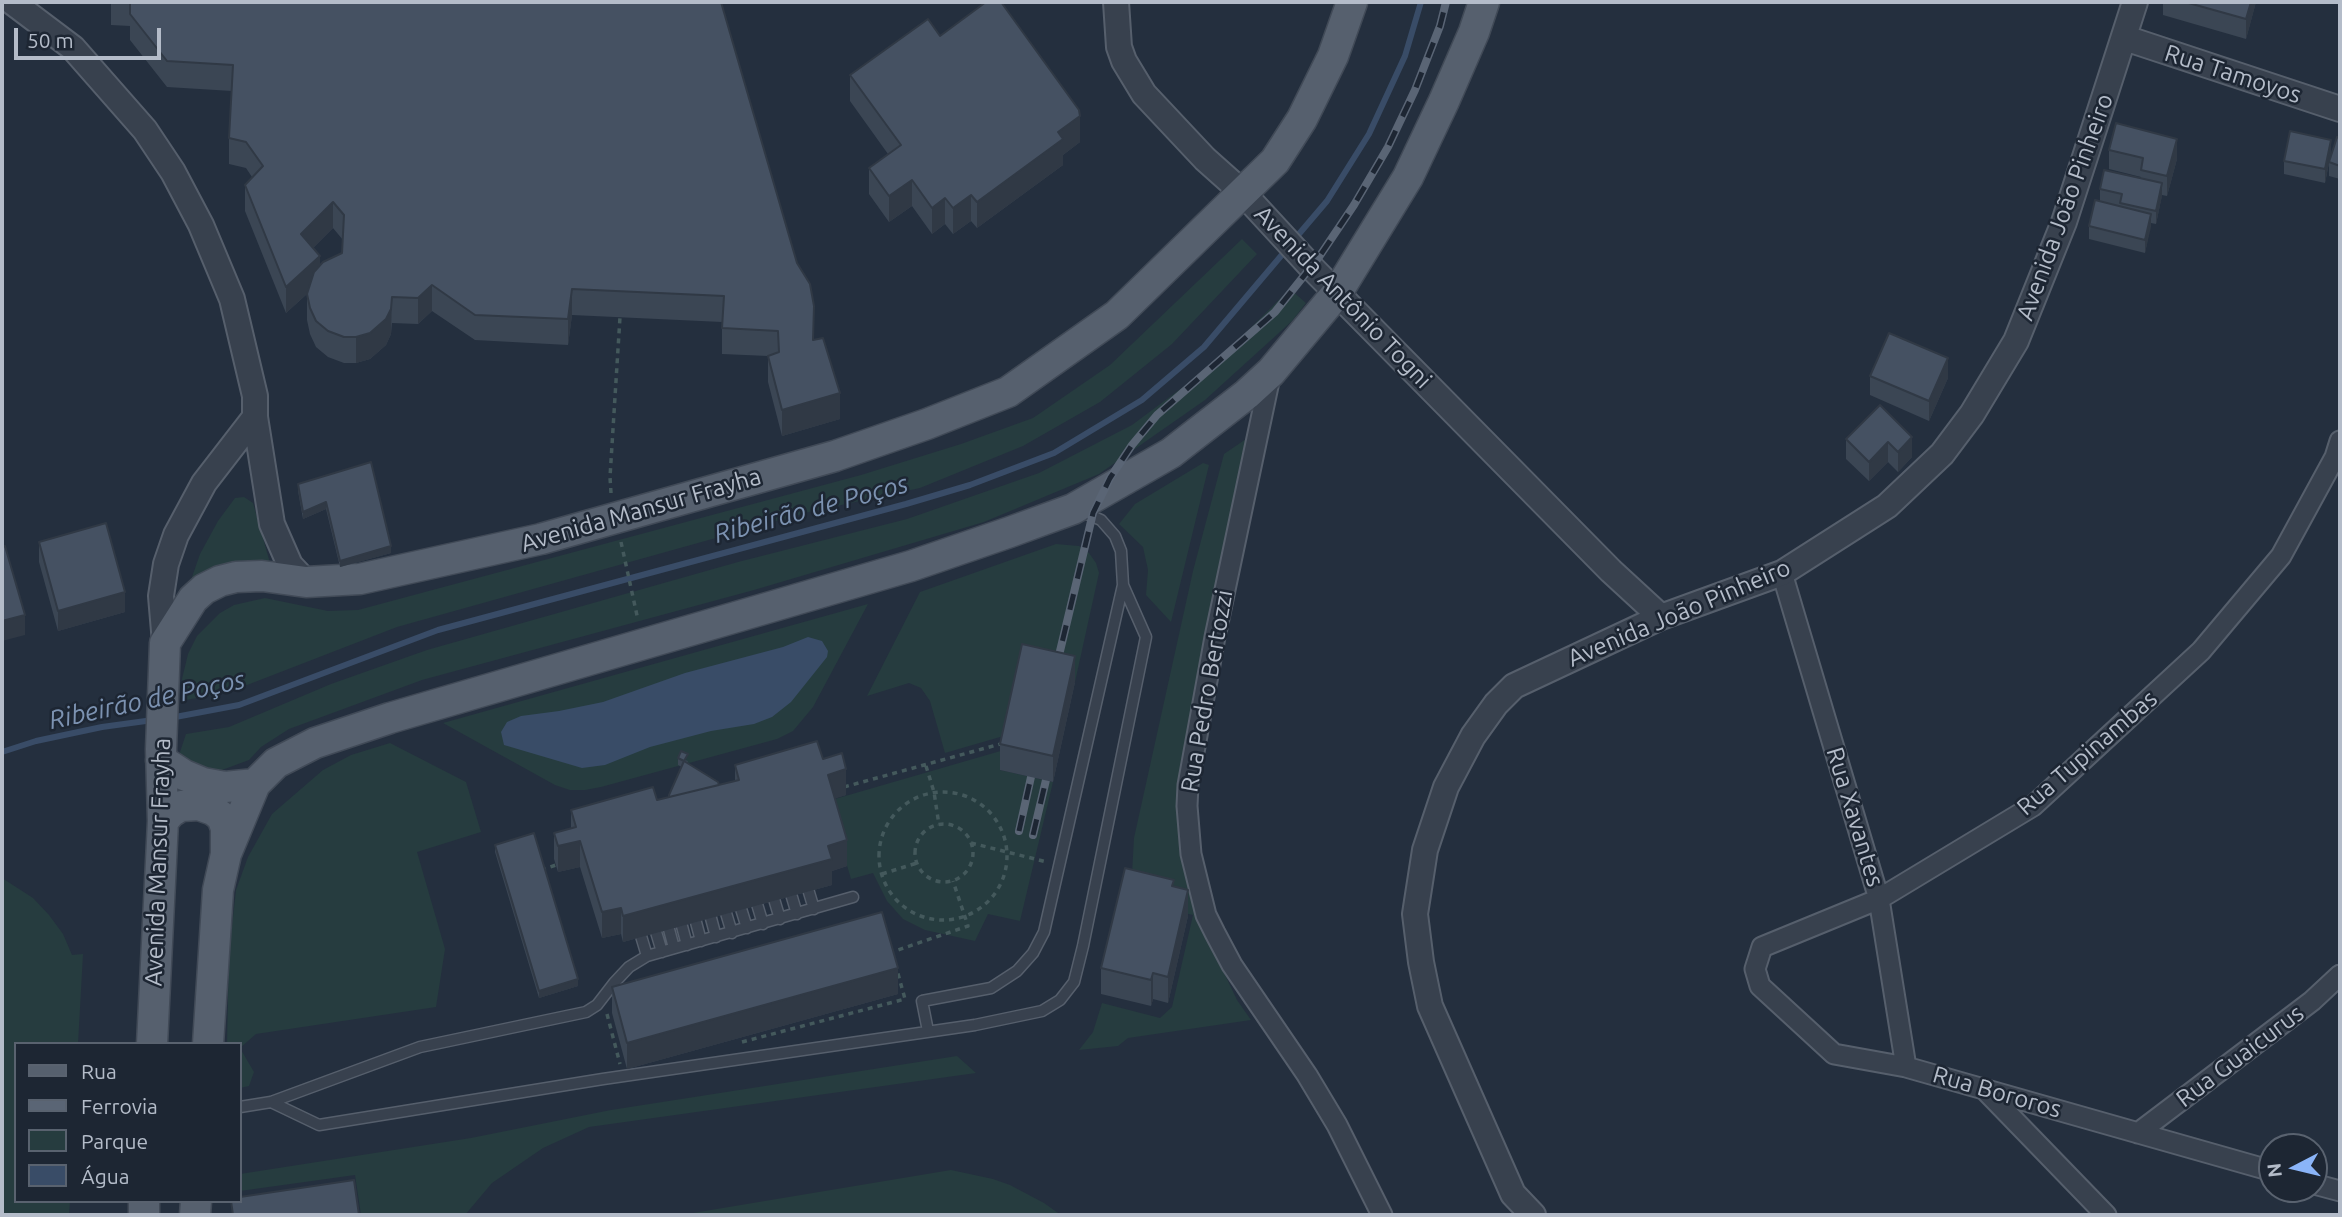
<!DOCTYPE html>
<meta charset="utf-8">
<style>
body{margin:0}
#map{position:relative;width:2342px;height:1217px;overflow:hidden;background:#242f3e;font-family:Ubuntu,sans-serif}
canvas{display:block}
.frame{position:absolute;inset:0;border:4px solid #b4bcc9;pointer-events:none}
.legend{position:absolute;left:14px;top:1042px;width:228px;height:161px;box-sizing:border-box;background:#1d2633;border:2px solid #59626f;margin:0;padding:9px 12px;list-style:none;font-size:21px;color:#b4bcc9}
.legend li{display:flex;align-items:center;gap:14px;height:35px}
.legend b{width:35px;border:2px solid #59626f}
.north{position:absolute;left:2258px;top:1133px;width:70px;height:70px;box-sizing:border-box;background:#1d2633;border:2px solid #59626f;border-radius:50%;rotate:263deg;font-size:19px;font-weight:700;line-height:28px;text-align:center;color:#b4bcc9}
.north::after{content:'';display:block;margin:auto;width:24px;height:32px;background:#8ab4f8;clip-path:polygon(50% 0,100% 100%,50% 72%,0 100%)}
.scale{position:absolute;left:14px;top:28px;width:147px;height:32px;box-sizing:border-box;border:4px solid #b4bcc9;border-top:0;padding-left:9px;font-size:21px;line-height:24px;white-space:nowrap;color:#b4bcc9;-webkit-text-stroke:5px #1d2633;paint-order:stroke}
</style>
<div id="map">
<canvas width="2342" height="1217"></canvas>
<div class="frame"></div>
<ul class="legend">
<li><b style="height:9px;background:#56606e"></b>Rua</li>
<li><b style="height:9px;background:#5a6575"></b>Ferrovia</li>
<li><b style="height:19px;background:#263c3f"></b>Parque</li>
<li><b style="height:19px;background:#394c67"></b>Água</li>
</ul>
<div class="north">N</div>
<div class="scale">50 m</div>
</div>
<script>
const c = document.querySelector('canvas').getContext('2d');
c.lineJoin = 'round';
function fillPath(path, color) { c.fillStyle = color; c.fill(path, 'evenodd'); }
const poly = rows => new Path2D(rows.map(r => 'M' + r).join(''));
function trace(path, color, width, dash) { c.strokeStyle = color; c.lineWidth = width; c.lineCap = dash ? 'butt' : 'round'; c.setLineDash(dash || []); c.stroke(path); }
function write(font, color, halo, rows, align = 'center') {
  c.font = font + ' Ubuntu,sans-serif'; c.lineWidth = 5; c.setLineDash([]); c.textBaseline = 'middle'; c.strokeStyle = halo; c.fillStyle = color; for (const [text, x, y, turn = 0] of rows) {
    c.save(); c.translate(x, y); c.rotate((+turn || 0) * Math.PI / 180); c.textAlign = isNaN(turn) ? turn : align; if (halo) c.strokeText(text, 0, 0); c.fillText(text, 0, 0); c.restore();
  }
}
const green = poly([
 [1242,239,1257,254,1172,344,1100,402,1023,446,920,488,809,512,397,627,229,692,186,700,182,679,188,654,197,636,220,613,234,605,265,598,328,611,358,610,861,475,961,444,1033,418,1110,365],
 [1290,289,1306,303,1292,321,1205,400,1099,474,984,522,754,590,422,680,289,729,261,747,249,760,222,770,205,770,179,755,186,734,229,727,331,684,427,650,738,562,907,519,1039,473,1132,425,1214,364],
 [1258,427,1184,798,1197,916,1237,1000,1251,1020,1128,1038,1118,1046,1079,1050,1093,1032,1102,1003,1160,1018,1172,1007,1193,915,1176,911,1132,874,1134,838,1193,571,1224,454,1246,439],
 [1203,463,1209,465,1171,622,1146,595,1148,570,1143,547,1119,524,1135,504],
 [244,497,253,503,272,570,186,604,192,577,200,554,218,521,235,498],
 [1056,544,1079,546,1089,553,1096,563,1099,573,1075,682,1022,670,1007,735,945,753,930,701,921,688,909,683,867,696,920,592],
 [868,604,813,707,793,731,777,739,601,787,585,790,570,790,555,785,443,723],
 [390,743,466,782,481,832,417,852,445,949,436,1007,256,1034,240,1048,254,1072,249,1086,240,1088,240,1044,227,1044,229,953,236,890,248,857,272,814,323,770,351,755],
 [1004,750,1000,770,1053,782,1020,921,988,914,975,941,925,930,903,919,887,901,873,873,851,879,828,801],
 [2,878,33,898,49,915,63,934,72,955,83,954,78,1044,16,1044,16,1201,70,1201,69,1215,2,1215],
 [957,1056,976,1073,589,1127,543,1148,492,1183,465,1215,361,1215,355,1175,240,1191,240,1174,471,1138,611,1110],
 [951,1170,993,1179,1010,1185,1044,1203,1061,1215,681,1215]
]);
const water = poly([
 [808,637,822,641,828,651,827,657,791,702,772,717,754,724,711,731,650,747,605,765,582,768,504,745,501,732,507,722,521,716,559,711,603,702,685,673,783,647]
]);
const stream = poly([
 [1293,241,1327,201,1369,134,1405,56,1421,2],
 [170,718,239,705,438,630,906,504,970,485,1054,453,1142,400,1204,347,1286,250],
 [2,752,36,741,102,727,153,720]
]);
const path = poly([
 [611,493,610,477,620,317],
 [621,542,638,620],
 [926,766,934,792,939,825],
 [844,787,1004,743],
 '879 856a64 64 0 1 1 128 0a64 64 0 1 1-128 0Z',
 '915 853a29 29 0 1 1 58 0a29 29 0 1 1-58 0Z',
 [971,843,1047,862],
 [541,870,556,865],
 [882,874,917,863],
 [891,949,892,952,968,926,953,881],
 [607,1014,620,1064],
 [742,1042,905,999,897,970]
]);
const service = poly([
 [805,879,814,909],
 [788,884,797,914],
 [771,889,780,919],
 [754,894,763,924],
 [738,899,747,928],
 [723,903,732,933],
 [708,907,716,937],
 [693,911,701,941],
 [679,915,687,945],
 [666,918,674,948],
 [653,922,662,952],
 [638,926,647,956],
 [928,1031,922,1001,991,988,1017,971,1033,953,1044,932,1123,585,1121,551,1115,536,1101,520,1080,511],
 [271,1102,319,1125,603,1079,975,1025,1042,1011,1060,1000,1074,982,1083,946,1146,637,1123,585],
 [240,1107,271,1102,420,1047,586,1012,597,1005,614,983,629,967,647,956,853,897]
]);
const minor = poly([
 [1271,372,1215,637,1188,785,1187,806,1191,854,1206,915,1215,933,1232,965,1307,1075,1337,1125,1382,1215],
 [1782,573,1879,899,1906,1067],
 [1984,1089,2106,1215],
 [2138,1133,2312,1001,2340,975],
 [2272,1171,1906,1067,1834,1054,1760,986,1755,969,1762,947,1879,899,2033,806,2201,651,2281,556,2335,457,2340,441],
 [2314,1184,2340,1191]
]);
const tertiary = poly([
 [12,2,73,48,145,130,173,172,201,225,232,299,255,396,255,417,272,524,290,565,306,582],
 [1116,2,1119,47,1124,61,1144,94,1205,159,1242,192,1313,269,1611,571,1661,617],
 [2125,38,2340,109],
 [165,643,161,596,166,564,176,535,204,483,255,417],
 [1533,1215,1513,1194,1430,1006,1421,962,1415,914,1425,850,1446,787,1473,736,1496,704,1514,686,1661,617,1782,573,1887,506,1942,454,1972,414,2016,341,2064,222,2135,2]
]);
const primary = poly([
 [161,760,184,775,203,783,225,787,255,784],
 [163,821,171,812,181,806,199,805,213,810,222,817,226,828,226,854],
 [152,1044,163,821,161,749,165,643,193,599,204,589,220,581,236,577,262,576,306,582,360,579,541,539,835,456,927,424,1008,392,1117,315,1275,161,1302,119,1333,56,1352,2],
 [208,1044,218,890,226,854,255,784,276,763,315,743,390,718,911,566,1010,532,1073,509,1171,453,1247,394,1271,372,1337,293,1408,177,1444,101,1474,32,1484,2],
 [144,1215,144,1201],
 [195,1215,196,1201]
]);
const rail = poly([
 [1055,672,1093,513,1110,478,1132,445,1157,415,1275,312,1319,257,1354,205,1388,147,1415,90,1440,26,1446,2],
 [1019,831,1031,777],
 [1033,835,1046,780]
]);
const wall = poly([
 [111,2,721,2,814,340,840,419,782,436,768,382,768,356,722,354,722,322,572,315,568,345,475,340,432,311,418,324,392,323,391,334,386,345,370,359,356,363,344,363,328,357,316,347,310,334,307,320,307,294,286,313,245,211,245,185,252,177,246,168,229,164,229,138,232,91,167,87,130,40,130,26,111,25],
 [333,228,343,240,342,253,320,265,313,248],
 [2163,2,2256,2,2246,39,2163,15],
 [940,36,1080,142,1063,155,1063,165,977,228,971,221,953,234,945,224,932,234,912,206,889,222,869,194,869,168,888,154,850,101,850,75],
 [2340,138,2340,179,2329,176,2329,162],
 [2109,150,2177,159,2167,196,2162,195,2156,224,2151,223,2145,253,2089,239,2089,226,2100,201,2100,189,2141,178,2141,177,2109,169],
 [2331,153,2325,183,2284,174,2284,161],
 [1870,376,1948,378,1929,421,1870,395],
 [1880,405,1912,457,1898,472,1888,462,1869,481,1846,459,1846,439],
 [371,462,391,553,340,567,326,509,303,519,298,491,298,484],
 [39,542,125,612,58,631,39,562],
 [1075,682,1053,782,1000,770,1000,744],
 [678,758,688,761,687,763,719,785,735,781,735,765,823,759,846,795,835,798,847,866,832,871,832,885,623,942,621,934,602,938,580,867,558,872,554,859,554,833,571,828,571,810,657,800,669,797,682,767,678,765],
 [495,845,578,986,539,998,495,852],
 [1174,887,1188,916,1168,1003,1153,999,1151,1006,1101,994,1101,968],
 [612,987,898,994,627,1069,612,1013]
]);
const shadedWall = poly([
 [2251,2,2256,2,2246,39,2246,19],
 [1080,116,1080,142,1063,155,1063,165,977,228,977,202,1058,132],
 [2177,139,2177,159,2167,196,2167,176],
 [2331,140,2331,153,2325,183,2325,169],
 [912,180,912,206,889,222,889,196],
 [2162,183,2162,196,2156,224,2156,211],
 [971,195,971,221,953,234,953,208],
 [945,198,945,224,932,234,932,208],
 [333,202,333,228,301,260,301,234],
 [2151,214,2151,227,2145,253,2145,240],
 [320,256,320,282,286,313,286,287],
 [432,285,432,311,418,324,418,298],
 [572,289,572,315,568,345,568,319],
 [392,297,391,334,386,345,370,359,356,363,356,337],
 [1948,358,1948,378,1929,421,1929,401],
 [840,393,840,419,782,436,782,410],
 [1912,437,1912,457,1898,472,1898,452],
 [1888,442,1888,462,1869,481,1869,462],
 [326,502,326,509,303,519,303,512],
 [391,546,391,553,340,567,340,561],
 [125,592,125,612,58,631,58,611],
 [25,615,25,635,2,641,2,621],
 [1075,656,1075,682,1053,782,1053,756],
 [846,769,846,795,828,801,828,775],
 [847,840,847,866,832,871,832,885,623,942,623,916],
 [580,841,580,867,558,872,558,846],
 [1188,890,1188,916,1168,1003,1168,977],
 [621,908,621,934,602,938,602,912],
 [898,968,898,994,627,1069,627,1043],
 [1153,973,1153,999,1151,1006,1151,980],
 [578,979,578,986,539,998,539,991]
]);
const building = poly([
 [130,2,721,2,797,263,810,284,814,306,813,340,823,338,840,393,782,410,768,356,779,352,778,331,722,328,724,296,572,289,568,319,475,315,432,285,418,298,392,297,391,309,386,319,370,333,356,337,344,337,328,331,316,321,310,308,307,294,314,272,323,262,342,253,344,215,333,202,301,234,320,256,286,287,245,185,263,166,246,142,229,138,233,65,167,61,130,14,130,2],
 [986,2,1001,2,1079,110,1080,116,1058,132,1063,139,977,202,971,195,953,208,945,198,932,208,912,180,889,196,869,168,901,145,850,75,928,19,940,36,986,2],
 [2185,2,2251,2,2246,19,2185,2],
 [2116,123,2177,139,2167,176,2141,170,2143,158,2109,150,2116,123],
 [2290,131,2331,140,2325,169,2284,161,2290,131],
 [2337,137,2340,138,2340,166,2329,162,2337,137],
 [2104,170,2162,183,2156,211,2120,203,2122,194,2100,189,2104,170],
 [2095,200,2151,214,2145,240,2089,226,2095,200],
 [1889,333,1948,358,1929,401,1870,376,1889,333],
 [1880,405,1912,437,1898,452,1888,442,1869,462,1846,439,1880,405],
 [371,462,391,546,340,561,326,502,303,512,298,484,371,462],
 [106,523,125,592,58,611,39,542,106,523],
 [5,546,25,615,2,621,2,547,5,546],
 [1022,644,1075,656,1053,756,1000,744,1022,644],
 [817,741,823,759,842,753,846,769,828,775,847,840,828,846,832,859,623,916,621,908,602,912,580,841,558,846,554,833,576,827,571,810,653,787,657,800,739,780,735,765,817,741],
 [681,751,688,754,684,761,718,782,719,785,669,797,669,795,684,761,678,758,681,751],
 [534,833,578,979,539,991,495,845,534,833],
 [1125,868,1174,880,1172,886,1188,890,1168,977,1153,973,1151,980,1101,968,1125,868],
 [882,912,898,968,627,1043,612,987,882,912],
 [354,1180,359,1215,233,1215,231,1201,240,1201,240,1197,354,1180]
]);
const streetNames = [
 ["Rua Tamoyos",2233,74,18],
 ["Avenida João Pinheiro",2065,207,-70],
 ["Avenida Antônio Togni",1343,297,46],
 ["Avenida Mansur Frayha",641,510,-16],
 ["Avenida João Pinheiro",1679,613,-23],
 ["Rua Pedro Bertozzi",1207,691,-80],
 ["Rua Tupinambas",2087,753,-41],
 ["Rua Xavantes",1855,817,73],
 ["Avenida Mansur Frayha",158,862,-88],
 ["Rua Guaicurus",2240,1056,-37],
 ["Rua Bororos",1997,1092,16]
];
const waterNames = [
 ["Ribeirão de Poços",811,509,-15],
 ["Ribeirão de Poços",147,700,-12]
];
fillPath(green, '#263c3f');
fillPath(water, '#394c67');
trace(stream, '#394c67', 6);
trace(service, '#565f6c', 13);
trace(minor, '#565f6c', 23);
trace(tertiary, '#565f6c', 28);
trace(primary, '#414a57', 33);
trace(path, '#44595c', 3.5, [5, 5]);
trace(service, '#38414e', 10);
trace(minor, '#38414e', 19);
trace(tertiary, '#38414e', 24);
trace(primary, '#56606e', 30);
trace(rail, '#5a6575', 8);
trace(rail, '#1d2633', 5, [16]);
fillPath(wall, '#3b4654');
fillPath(shadedWall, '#303945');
fillPath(building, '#455162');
trace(building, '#303945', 2);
write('24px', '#b4bcc9', '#1d2633', streetNames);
write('italic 26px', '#7c92b1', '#1d2633', waterNames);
</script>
